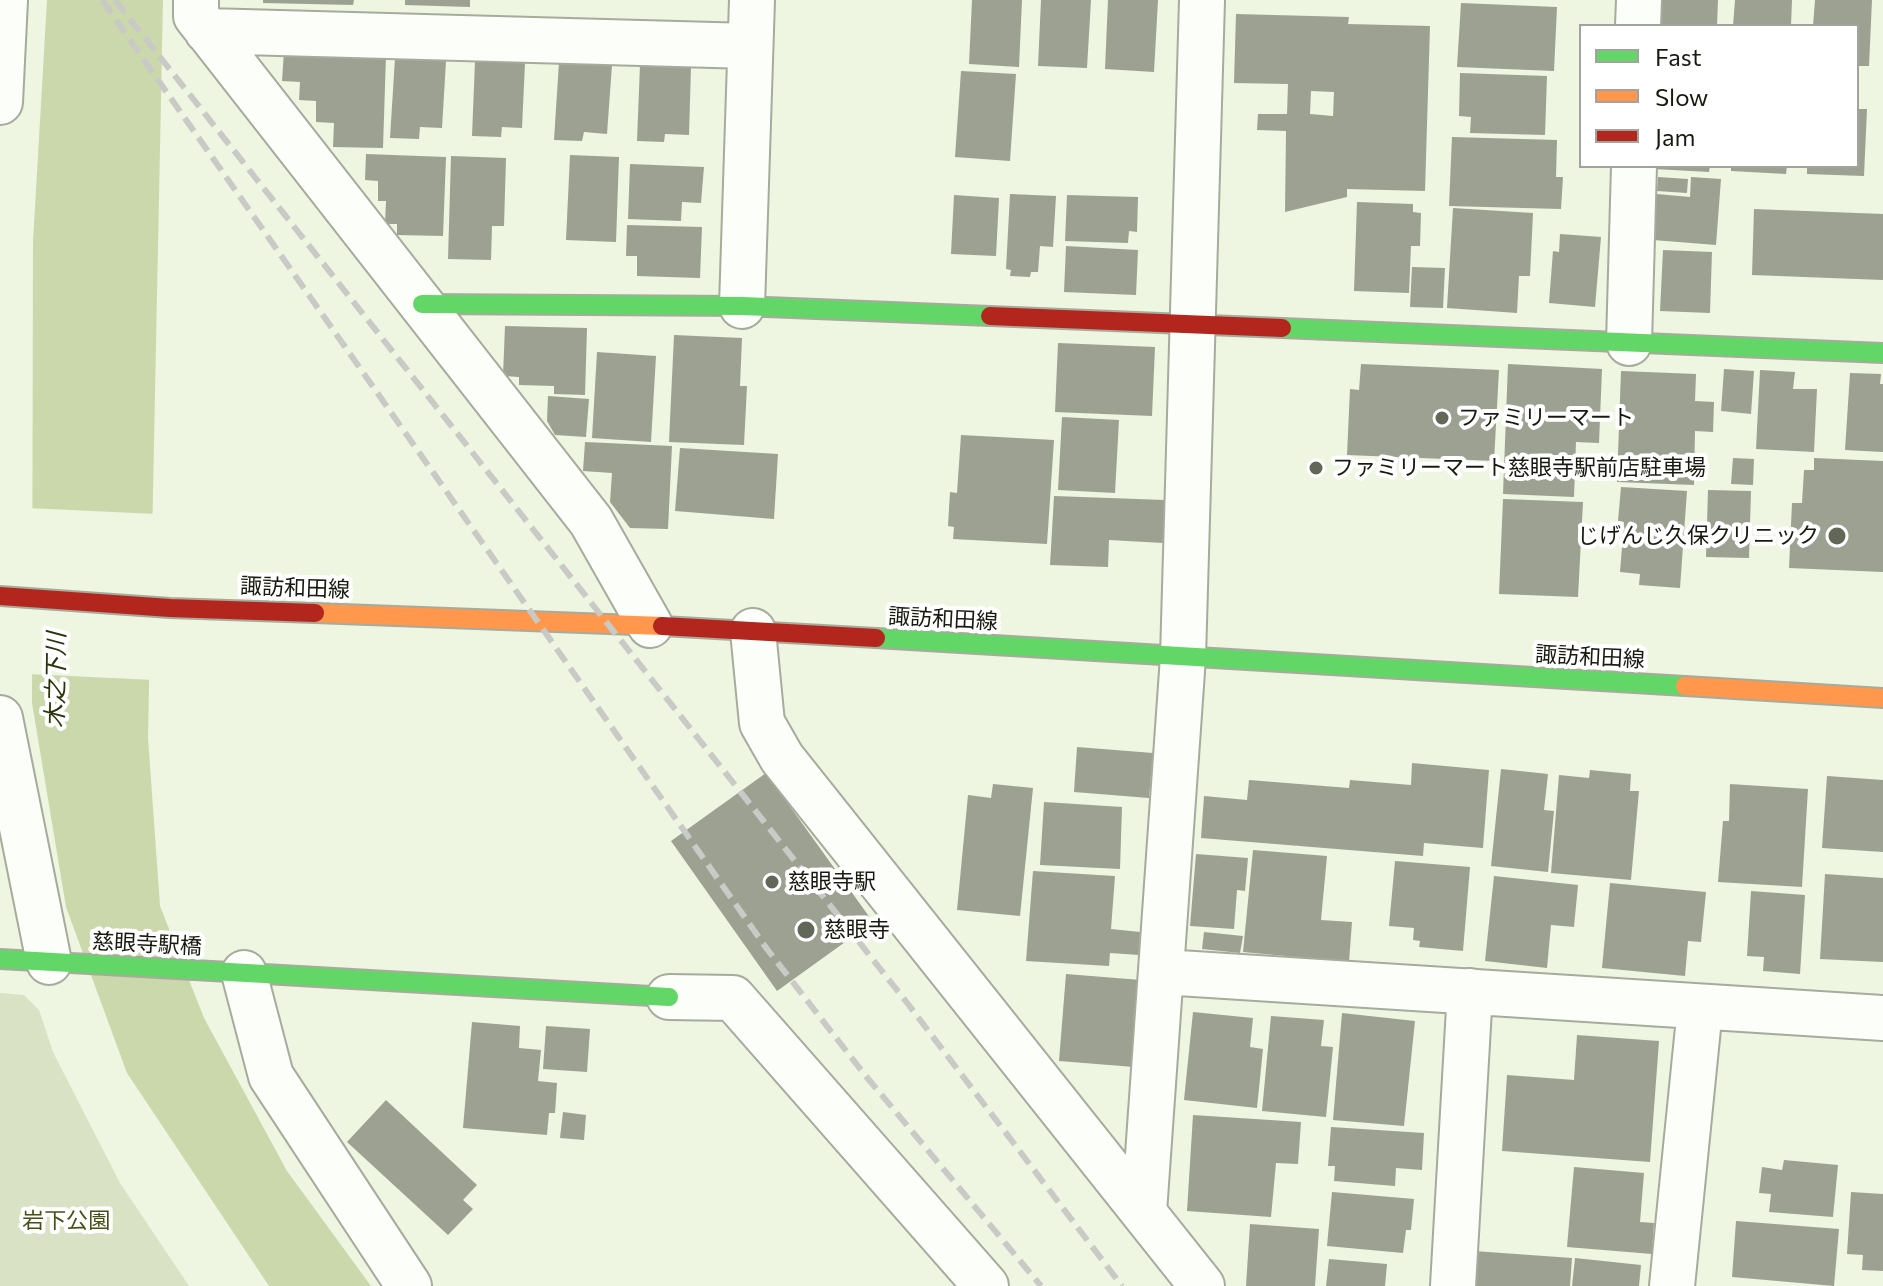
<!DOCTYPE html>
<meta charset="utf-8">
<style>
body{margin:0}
#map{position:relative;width:1883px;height:1286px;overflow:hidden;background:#eef5e1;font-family:Commissioner,sans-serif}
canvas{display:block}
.legend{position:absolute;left:1579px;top:24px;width:280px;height:144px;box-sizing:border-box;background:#fff;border:2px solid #a2a39f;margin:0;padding:10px 14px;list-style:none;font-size:24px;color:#171a0e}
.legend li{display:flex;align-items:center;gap:16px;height:40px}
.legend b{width:40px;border:2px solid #a2a39f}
</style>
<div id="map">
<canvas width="1883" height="1286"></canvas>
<ul class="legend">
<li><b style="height:10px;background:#63d668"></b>Fast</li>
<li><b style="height:10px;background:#ff974d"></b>Slow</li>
<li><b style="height:10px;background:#b3261e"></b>Jam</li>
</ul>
</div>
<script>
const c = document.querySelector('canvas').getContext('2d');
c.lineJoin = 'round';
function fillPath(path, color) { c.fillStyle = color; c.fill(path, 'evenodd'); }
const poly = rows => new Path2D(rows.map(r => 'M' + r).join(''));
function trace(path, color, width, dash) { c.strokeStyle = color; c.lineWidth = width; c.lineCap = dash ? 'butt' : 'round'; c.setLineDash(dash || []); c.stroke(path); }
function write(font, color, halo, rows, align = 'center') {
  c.font = font + ' Commissioner,"Noto Sans JP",sans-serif'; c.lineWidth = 8; c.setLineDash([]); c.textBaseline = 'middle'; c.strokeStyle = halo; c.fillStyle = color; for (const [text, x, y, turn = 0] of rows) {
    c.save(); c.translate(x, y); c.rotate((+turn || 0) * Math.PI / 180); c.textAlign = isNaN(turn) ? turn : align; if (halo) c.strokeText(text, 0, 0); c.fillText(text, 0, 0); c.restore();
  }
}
const green = poly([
 [0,993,24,995,39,1010,53,1052,120,1183,189,1286,0,1286]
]);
const water = poly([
 [47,0,163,0,148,738,160,906,204,1018,287,1171,371,1286,269,1286,127,1073,66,907,32,703,33,242]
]);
const pier = poly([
 [28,508,156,514,153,680,28,674]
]);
const building = poly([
 [263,0,354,0,353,5,263,3],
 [405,0,470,0,470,7,405,5],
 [972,0,1022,0,1019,67,969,64],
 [1041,0,1091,0,1087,68,1038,66],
 [1108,0,1158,0,1154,72,1105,69],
 [1661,0,1718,0,1717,26,1659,26],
 [1735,0,1792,0,1791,26,1733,26],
 [1815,0,1872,0,1869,66,1857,66,1857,26,1813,26],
 [1461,3,1557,7,1554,71,1457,67],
 [1236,14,1349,17,1348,24,1430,26,1425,191,1347,189,1347,197,1285,212,1286,131,1257,130,1258,114,1287,114,1288,84,1234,83],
 [1311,91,1334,92,1333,116,1310,114],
 [284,51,386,55,383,148,333,147,334,123,316,122,316,101,299,100,300,82,282,81],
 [395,58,446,61,442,128,420,127,419,139,390,138],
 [475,61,525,63,522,128,502,127,501,137,472,136],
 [559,62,612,65,607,134,584,132,582,141,554,140],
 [640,65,691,67,689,135,665,134,664,142,637,141],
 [961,71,1016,74,1010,161,955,157],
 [1460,73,1547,76,1545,135,1470,133,1471,117,1459,116],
 [1857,109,1867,109,1864,176,1807,174,1807,166,1857,166],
 [1452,137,1557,140,1556,177,1563,177,1561,209,1449,206],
 [366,154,446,157,443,236,397,235,397,224,385,224,386,201,378,201,378,181,365,180],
 [570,155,619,157,616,242,566,240],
 [451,156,506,158,504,226,492,226,491,260,448,259],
 [630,164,704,167,701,203,682,202,681,221,628,219],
 [1654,166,1710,166,1709,172,1654,169],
 [1731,166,1787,166,1786,174,1731,171],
 [1658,177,1688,179,1687,193,1657,191],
 [1691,177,1721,179,1716,245,1653,240,1657,194,1690,197],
 [1010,194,1056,196,1053,247,1040,246,1038,272,1031,272,1030,277,1010,276,1011,270,1006,269],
 [954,195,999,198,996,256,951,254],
 [1067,195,1138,197,1137,232,1129,231,1128,243,1065,241],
 [1357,202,1413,204,1413,212,1421,213,1420,246,1411,246,1409,293,1354,291],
 [1453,208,1533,213,1530,276,1519,276,1517,313,1447,308],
 [1754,209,1883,214,1883,280,1752,275],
 [627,225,702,227,700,278,637,276,637,256,626,256],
 [1560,234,1601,237,1595,307,1549,303,1553,251,1559,252],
 [1066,246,1138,250,1136,295,1064,292],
 [1663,250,1712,252,1710,313,1660,311],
 [1412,267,1445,268,1443,308,1410,307],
 [505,326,587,328,585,395,554,394,554,386,519,385,519,377,503,376],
 [674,335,742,338,740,386,747,386,744,445,669,442],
 [1058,343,1155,347,1152,416,1055,412],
 [597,352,656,356,651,442,592,438],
 [1361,364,1499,370,1494,461,1347,455,1350,389,1359,390],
 [1508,364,1602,369,1599,443,1576,442,1574,497,1503,494],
 [1724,369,1754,371,1751,414,1721,411],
 [1760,370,1795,372,1793,389,1817,389,1814,452,1756,449],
 [1621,371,1696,374,1695,401,1714,402,1713,432,1695,431,1694,485,1617,482],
 [1850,373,1881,374,1880,384,1883,384,1883,452,1845,450],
 [548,396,589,399,586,437,555,435,547,421],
 [1062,417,1119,420,1115,493,1058,490],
 [961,435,1054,440,1047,544,953,539,954,527,948,526,950,492,957,493],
 [585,442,672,446,668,529,630,528,610,502,612,473,583,471],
 [680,448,778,454,774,519,675,511],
 [1733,458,1754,459,1753,485,1731,484],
 [1814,458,1883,461,1883,572,1789,568,1792,503,1802,503,1804,470,1814,470],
 [1621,487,1687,491,1680,588,1639,585,1640,574,1620,572,1624,522,1618,521],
 [1708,490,1751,491,1749,558,1706,557],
 [1054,496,1165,500,1163,543,1109,540,1108,567,1050,565],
 [1503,499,1583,502,1578,597,1499,594],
 [1077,747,1153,753,1149,798,1074,792],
 [1412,763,1489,770,1483,848,1424,843,1423,856,1201,838,1204,796,1247,800,1249,780,1349,788,1350,780,1411,785],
 [1501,769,1548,774,1544,810,1554,811,1548,872,1491,866],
 [1590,770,1631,774,1630,791,1639,791,1631,880,1551,873,1559,775,1589,778],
 [766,773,873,922,777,991,671,841],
 [1827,776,1883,780,1883,852,1822,848],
 [993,784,1033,788,1020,916,957,910,968,795,991,798],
 [1730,784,1808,789,1802,887,1718,882,1723,821,1729,821],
 [1044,802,1122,807,1120,869,1040,865],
 [1253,850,1327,856,1321,920,1352,922,1349,962,1243,952],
 [1196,854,1248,858,1245,891,1237,890,1234,929,1190,926],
 [1395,861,1470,867,1463,951,1419,947,1420,941,1413,940,1414,928,1389,926],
 [1033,871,1115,876,1111,929,1140,932,1139,955,1110,953,1109,966,1026,961],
 [1825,874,1883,878,1883,962,1820,959],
 [1494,876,1578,885,1574,927,1551,925,1547,968,1485,961],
 [1610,883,1706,892,1701,942,1688,941,1685,976,1602,968],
 [1751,891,1805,895,1800,974,1763,971,1764,957,1747,956],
 [1204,932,1243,936,1240,953,1202,949],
 [1066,974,1141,980,1134,1067,1059,1061],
 [1193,1012,1253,1018,1250,1047,1263,1049,1257,1108,1184,1100],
 [1342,1013,1415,1021,1404,1126,1333,1120],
 [1271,1016,1324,1020,1321,1046,1333,1047,1326,1117,1262,1111],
 [472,1022,520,1026,519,1048,541,1050,538,1081,557,1083,555,1113,549,1113,547,1135,463,1128],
 [546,1026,590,1029,587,1072,543,1069],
 [1577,1035,1659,1041,1650,1162,1502,1151,1507,1075,1574,1080],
 [386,1100,477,1185,463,1200,473,1209,448,1235,347,1142],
 [563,1112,586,1115,584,1140,560,1138],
 [1193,1115,1301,1122,1298,1164,1276,1163,1271,1217,1187,1211],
 [1331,1127,1424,1133,1422,1170,1396,1168,1395,1186,1334,1181,1335,1166,1328,1166],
 [1784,1160,1838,1165,1833,1217,1769,1212,1771,1194,1759,1193,1762,1167,1782,1170],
 [1574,1167,1644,1173,1640,1222,1654,1223,1652,1254,1567,1247],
 [1332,1192,1414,1199,1411,1230,1406,1230,1403,1253,1327,1246],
 [1851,1192,1883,1194,1883,1271,1862,1270,1863,1255,1847,1254],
 [1736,1221,1839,1229,1834,1286,1732,1277],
 [1250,1224,1319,1229,1315,1286,1246,1286],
 [1474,1251,1572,1258,1570,1286,1471,1286],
 [1575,1258,1641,1265,1639,1286,1572,1286],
 [1329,1259,1387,1264,1385,1286,1326,1286]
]);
const street = poly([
 [196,0,196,16,591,521,650,625],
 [1638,26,1639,0],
 [207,31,750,46],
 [0,102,5,0],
 [742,306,752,0],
 [1629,343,1634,166],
 [753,631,762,723,782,758,1202,1286],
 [0,718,49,962],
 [1163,972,1883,1018],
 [244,973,271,1076,409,1286],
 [669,997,733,998,986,1286],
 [1144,1212,1183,657,1202,0],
 [1453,1286,1470,991],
 [1672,1286,1700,1008]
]);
const fast = poly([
 [422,304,742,306,990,316],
 [1282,328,1883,353],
 [876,638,1685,686],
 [0,959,669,997]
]);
const slow = poly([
 [315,613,662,626],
 [1685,686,1883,698]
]);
const jam = poly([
 [990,316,1282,328],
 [0,596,170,608,315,613],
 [662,626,876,638]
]);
const rail = poly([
 [102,0,767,949,865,1075,1041,1286],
 [115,0,908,1004,1122,1286]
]);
const markers = [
 [1442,418,8,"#626758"],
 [1316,468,8,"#626758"],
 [1837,536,10,"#626758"],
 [772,882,8,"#626758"],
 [806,930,10,"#626758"]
];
const poiNames = [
 ["ファミリーマート",1458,418],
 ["ファミリーマート慈眼寺駅前店駐車場",1332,468],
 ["じげんじ久保クリニック",1819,536,"right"],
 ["慈眼寺駅",788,882],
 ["慈眼寺",824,930]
];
const streetNames = [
 ["諏訪和田線",295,588,2],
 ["諏訪和田線",943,619,3],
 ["諏訪和田線",1590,657,3],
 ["慈眼寺駅橋",147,944,3]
];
const parkNames = [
 ["岩下公園",66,1221]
];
const waterNames = [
 ["木之下川",56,680,-89]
];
fillPath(green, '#dae2c6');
fillPath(water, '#cbd8ab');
fillPath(pier, '#eef5e1');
fillPath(building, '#9da192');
trace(street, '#a6ab9c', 48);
trace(fast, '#a6ab9c', 22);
trace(slow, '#a6ab9c', 22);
trace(jam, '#a6ab9c', 22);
trace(street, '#fcfefa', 44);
trace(fast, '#63d668', 18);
trace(slow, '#ff974d', 18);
trace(jam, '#b3261e', 18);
trace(rail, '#c9cac5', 6, [16, 8]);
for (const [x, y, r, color] of markers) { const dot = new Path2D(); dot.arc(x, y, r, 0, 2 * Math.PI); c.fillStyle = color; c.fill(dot); trace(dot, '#fff', 3); }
write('22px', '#171a0e', '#fff', poiNames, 'left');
write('22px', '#171a0e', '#fff', streetNames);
write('22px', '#455216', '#fff', parkNames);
write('italic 24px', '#2a3309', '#fff', waterNames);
</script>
